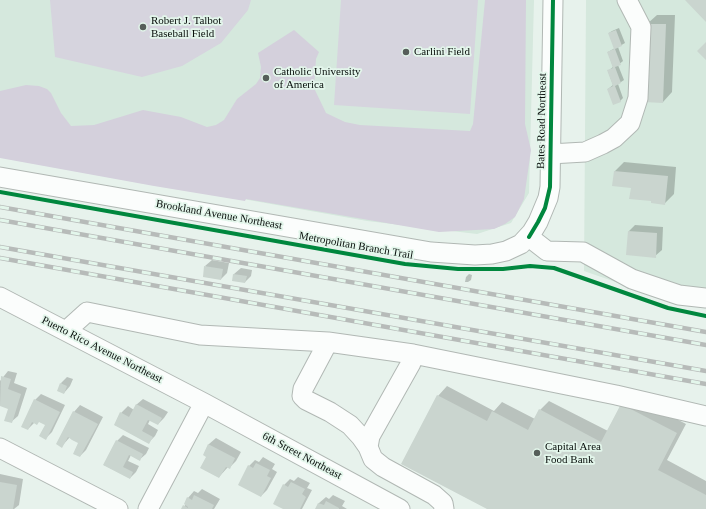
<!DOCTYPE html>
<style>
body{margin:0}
canvas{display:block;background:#e7f2ec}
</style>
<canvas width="706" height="509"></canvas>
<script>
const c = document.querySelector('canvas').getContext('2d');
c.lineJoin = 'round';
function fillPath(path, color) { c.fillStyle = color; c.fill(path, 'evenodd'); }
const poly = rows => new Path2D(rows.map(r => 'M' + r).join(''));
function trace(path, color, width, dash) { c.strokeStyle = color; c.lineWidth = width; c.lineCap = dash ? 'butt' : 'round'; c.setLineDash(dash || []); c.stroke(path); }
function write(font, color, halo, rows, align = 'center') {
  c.font = font + ' "Times New Roman",serif'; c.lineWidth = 3.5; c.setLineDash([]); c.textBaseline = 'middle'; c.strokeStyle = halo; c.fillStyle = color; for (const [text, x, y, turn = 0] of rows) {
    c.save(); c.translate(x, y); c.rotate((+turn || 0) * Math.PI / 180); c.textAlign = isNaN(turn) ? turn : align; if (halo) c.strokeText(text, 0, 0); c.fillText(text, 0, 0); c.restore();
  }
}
const built = poly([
 [0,0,534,0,529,193,511,223,477,234,367,221,0,156],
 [586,0,706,0,706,308,682,305,584,271]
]);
const green = poly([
 [50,0,251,0,248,10,221,43,182,66,142,77,55,57],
 [341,0,478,0,470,114,334,105]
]);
const forest = poly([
 [485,0,526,0,525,124,531,150,524,199,515,217,505,224,494,229,439,232,246,199,245,201,154,186,0,158,0,91,26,85,39,86,47,89,51,93,61,113,71,126,94,125,143,110,181,117,207,127,216,125,224,120,237,99,256,84,260,78,261,67,258,53,294,30,319,52,316,59,314,88,326,113,345,122,360,125,470,131,473,124]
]);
const shadow = poly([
 [657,15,675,15,672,92,663,102,647,24],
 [619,28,625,43,618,47,623,61,618,65,624,80,618,84,623,98,620,101,608,89,613,85,608,71,613,67,608,52,615,48,609,33,612,31],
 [624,162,676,167,674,194,664,204,632,187,614,172],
 [635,225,663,227,662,250,655,256,627,254,629,231],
 [212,260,229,263,227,273,221,279,205,266],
 [241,268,252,270,251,276,245,282,233,280,234,274],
 [469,274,472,275,471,280,468,282,465,282,466,277],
 [8,371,17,373,14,383,27,388,18,416,11,422,9,408,0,405,0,381],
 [67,377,73,379,70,386,64,393,61,383],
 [447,386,494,411,502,402,535,419,540,410,549,401,608,431,631,395,686,424,667,460,706,481,706,509,489,509,438,396],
 [41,394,65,405,52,432,46,438,46,424,39,421,35,422,28,429,35,400],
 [143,399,168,412,164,418,158,424,150,420,148,424,158,430,155,436,149,442,115,425,121,413,128,406,134,410,136,405],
 [80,405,103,417,86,450,80,456,80,443,70,437,62,446,74,412],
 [123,435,149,448,146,454,139,460,131,455,128,461,139,466,136,472,130,478,104,465,117,441],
 [216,438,241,452,236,461,229,468,228,467,219,477,208,456,204,454,209,444],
 [263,457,275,464,272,469,277,472,267,490,261,496,249,466,255,460,259,462],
 [0,474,23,479,19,505,14,509,0,509],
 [298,477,310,483,307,488,312,490,302,509,285,509,284,485,290,479,294,481],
 [202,489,220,499,214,509,182,509,186,504,188,498,194,491,198,493],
 [333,495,345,501,342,506,347,509,316,509,319,503,326,497,329,499]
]);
const building = poly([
 [685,0,706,0,706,22],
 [646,24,666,24,663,103,644,102],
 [616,30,622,46,615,49,621,65,615,67,621,83,615,86,621,102,613,105,607,89,613,86,607,70,613,68,607,52,614,49,608,33],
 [706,42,706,60,697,51],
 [614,171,668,176,665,205,651,203,651,201,629,199,631,188,612,186],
 [628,231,657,233,656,258,626,255],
 [204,266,223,269,221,280,203,277],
 [233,274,247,276,245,283,232,281],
 [1,376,11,379,8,389,21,394,12,423,4,421,8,409,0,406],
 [60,383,67,386,64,394,57,391],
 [437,395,487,421,492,411,528,430,539,409,601,442,621,404,677,433,658,470,706,495,706,509,487,509,401,464],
 [34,399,60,412,46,440,39,436,45,425,39,422,37,425,32,422,28,430,21,427],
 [136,404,162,418,158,425,148,420,142,431,153,437,149,444,114,425,120,412,129,417],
 [73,411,98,424,80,457,73,454,78,443,72,440,68,437,62,448,56,444],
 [116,440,143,454,140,461,129,455,123,467,133,472,130,479,103,465],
 [208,444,235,458,230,469,226,467,219,478,200,468,206,457,203,455],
 [256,463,270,470,267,476,271,478,261,497,238,485,248,465,253,468],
 [0,482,17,485,13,509,0,509],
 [291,482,305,489,302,494,306,497,300,509,283,509,273,504,283,484,288,487],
 [194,495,214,505,212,509,181,509,183,505,188,508,188,507,184,504,187,497,192,500],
 [326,501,339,508,339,509,315,509,318,503,324,505]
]);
const minor = poly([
 [550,154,585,152,603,144,614,138,630,123,638,98,641,27,627,0],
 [0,177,431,252,475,255,492,254,506,251,521,244,532,232,538,222,548,198,550,187,553,0],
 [529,237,547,251,583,252,632,279,679,295,706,298],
 [0,297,204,403,400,509],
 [66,331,87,312,200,335,328,342,413,354,411,363,370,436,368,447,373,459,383,467,434,495,443,503,444,509],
 [328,342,303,389,302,396,306,400,330,412,350,425,361,437,368,447],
 [413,354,616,395,706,416],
 [0,448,118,509],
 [148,509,204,403]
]);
const rail = poly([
 [0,207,706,332],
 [0,220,706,345],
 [0,247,706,371],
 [0,258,706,384]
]);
const cycleway = poly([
 [0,192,405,264,458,269,503,269,530,266,554,268,668,308,706,316],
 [529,237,538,222,545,208,550,187,553,0]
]);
const markers = [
 [143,27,4,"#565e5a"],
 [406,52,4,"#565e5a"],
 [266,78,4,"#565e5a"],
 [537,453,4,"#565e5a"]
];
const poiNames = [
 ["Robert J. Talbot",151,21],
 ["Baseball Field",151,34],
 ["Carlini Field",414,52],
 ["Catholic University",274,72],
 ["of America",274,85],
 ["Capital Area",545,447],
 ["Food Bank",545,460]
];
const streetNames = [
 ["Bates Road Northeast",542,121,-89],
 ["Brookland Avenue Northeast",219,215,10],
 ["Metropolitan Branch Trail",356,246,10],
 ["Puerto Rico Avenue Northeast",102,350,27],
 ["6th Street Northeast",302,456,28]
];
fillPath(built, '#d5e8dd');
fillPath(green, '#d6d4de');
fillPath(forest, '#d4d0dc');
fillPath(shadow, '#0003');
fillPath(building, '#cad5cf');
trace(minor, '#b1b8b4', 21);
trace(minor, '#fbfdfc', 19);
trace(rail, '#b7bbb9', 4.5);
trace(rail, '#e3f6eb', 3, [9]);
trace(cycleway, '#00873e', 4);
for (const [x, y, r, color] of markers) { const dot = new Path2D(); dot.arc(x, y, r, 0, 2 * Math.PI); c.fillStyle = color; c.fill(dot); trace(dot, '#e3f6eb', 1.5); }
write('11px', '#080e0b', '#e3f6eb', poiNames, 'left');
write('11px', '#080e0b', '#e3f6eb', streetNames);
</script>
